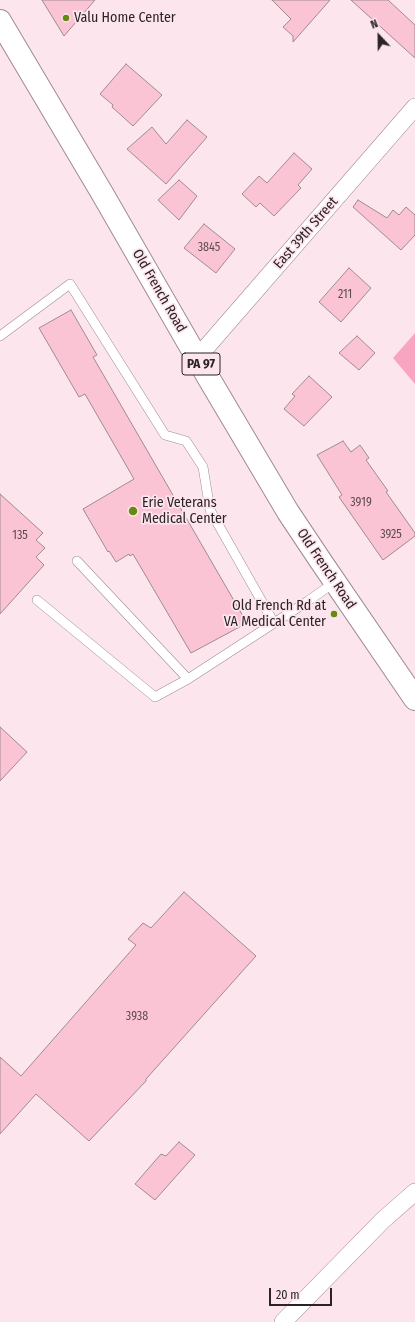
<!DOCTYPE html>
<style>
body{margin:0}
#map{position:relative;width:415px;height:1322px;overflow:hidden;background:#fce5ec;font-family:"Fira Sans Condensed",sans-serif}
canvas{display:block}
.north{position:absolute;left:359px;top:16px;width:40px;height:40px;-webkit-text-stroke:3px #fce5ec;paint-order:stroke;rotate:338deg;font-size:11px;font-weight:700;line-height:16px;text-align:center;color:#2b2326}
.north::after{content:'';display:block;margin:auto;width:14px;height:18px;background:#2b2326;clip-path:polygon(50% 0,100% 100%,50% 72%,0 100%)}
.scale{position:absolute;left:269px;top:1288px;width:63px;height:18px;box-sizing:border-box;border:2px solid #2b2326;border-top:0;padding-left:5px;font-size:12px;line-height:14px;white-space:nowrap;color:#2b2326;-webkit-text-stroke:3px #fce5ec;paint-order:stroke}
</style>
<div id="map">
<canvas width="415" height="1322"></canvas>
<div class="north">N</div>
<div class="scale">20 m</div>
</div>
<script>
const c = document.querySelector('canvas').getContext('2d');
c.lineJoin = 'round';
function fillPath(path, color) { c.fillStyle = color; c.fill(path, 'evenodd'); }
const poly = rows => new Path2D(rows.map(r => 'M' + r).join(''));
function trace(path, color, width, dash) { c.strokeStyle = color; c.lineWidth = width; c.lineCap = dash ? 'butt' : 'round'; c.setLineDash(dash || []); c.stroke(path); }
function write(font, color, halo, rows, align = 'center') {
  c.font = font + ' "Fira Sans Condensed",sans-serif'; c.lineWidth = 3.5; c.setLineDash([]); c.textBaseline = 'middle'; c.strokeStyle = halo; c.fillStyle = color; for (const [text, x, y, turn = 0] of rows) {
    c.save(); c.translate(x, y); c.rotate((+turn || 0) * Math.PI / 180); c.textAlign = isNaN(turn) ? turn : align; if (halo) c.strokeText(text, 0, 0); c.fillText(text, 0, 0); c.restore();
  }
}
const green = poly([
 [415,333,415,384,393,358]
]);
const building = poly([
 [42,0,95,0,64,36,42,0],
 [272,0,330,0,293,42,293,36,283,27,291,19,272,0],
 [351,0,388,0,415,25,415,58,351,0],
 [126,64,162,95,133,126,112,107,113,105,100,94,126,64],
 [187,120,207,137,166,184,127,149,152,127,166,144,187,120],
 [294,153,312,169,298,185,301,188,274,216,260,203,256,207,242,194,259,176,267,183,294,153],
 [179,180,197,196,179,220,158,200,179,180],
 [358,200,387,218,393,210,399,215,406,207,415,215,415,235,401,250,353,207,358,200],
 [204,224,235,249,216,273,184,248,204,224],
 [349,268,371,288,341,322,319,302,349,268],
 [71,310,97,355,93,357,247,623,191,653,133,554,130,556,129,554,116,562,109,551,108,552,83,509,134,479,85,394,79,397,39,328,71,310],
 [357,336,375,353,359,370,339,353,357,336],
 [309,376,332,397,304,426,284,409,295,396,292,394,309,376],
 [343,441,351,452,360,445,369,458,366,460,388,491,386,492,415,533,415,536,383,560,339,497,342,495,317,455,343,441],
 [0,494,43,533,36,540,45,548,36,557,44,565,0,614,0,494],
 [0,727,27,752,0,781,0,727],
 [184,892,256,956,146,1079,146,1081,89,1141,36,1094,0,1134,0,1057,21,1076,136,945,128,939,143,923,151,928,184,892],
 [179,1142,195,1155,155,1200,135,1184,161,1154,166,1156,179,1142]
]);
const lane = poly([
 [0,336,70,284,165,435,186,441,203,467,210,510,274,623],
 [77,561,188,679,308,601,335,582],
 [37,600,155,697,188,679]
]);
const street = poly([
 [197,358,415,107],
 [283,1322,383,1220,415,1192]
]);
const primary = poly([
 [0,21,102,193,208,377,288,512,320,560,415,699]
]);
const markers = [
 [66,18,4,"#658a11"],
 [133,511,5,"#658a11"],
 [334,614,4,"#658a11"]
];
const numberNames = [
 ["3845",209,248],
 ["211",345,295],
 ["3919",361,503],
 ["3925",391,535],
 ["135",20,536],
 ["3938",137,1017]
];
const shields = [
 [201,364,38]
];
const shieldNames = [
 ["PA 97",201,364]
];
const poiNames = [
 ["Valu Home Center",74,18],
 ["Erie Veterans",142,503],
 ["Medical Center",142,519],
 ["Old French Rd at",326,606,"right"],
 ["VA Medical Center",326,622,"right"]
];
const streetNames = [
 ["East 39th Street",306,233,-49],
 ["Old French Road",159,291,60],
 ["Old French Road",326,569,56]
];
fillPath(green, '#f8a5c1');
fillPath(building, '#fbc4d5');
trace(building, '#9f8a90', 1);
trace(lane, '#a08b92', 10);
trace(street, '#a08b92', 18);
trace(primary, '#a08b92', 24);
trace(lane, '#fff', 9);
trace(street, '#fff', 17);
trace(primary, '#fff', 22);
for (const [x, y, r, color] of markers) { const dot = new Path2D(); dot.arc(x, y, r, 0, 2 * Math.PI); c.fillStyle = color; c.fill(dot); trace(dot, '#fce5ec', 1.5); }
write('12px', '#5f4b52', null, numberNames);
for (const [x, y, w] of shields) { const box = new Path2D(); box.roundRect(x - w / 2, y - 11, w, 22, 3); c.fillStyle = '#fce5ec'; c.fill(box); trace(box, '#2b2326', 1); }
write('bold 13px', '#2b2326', null, shieldNames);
write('14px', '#2b2326', '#fce5ec', poiNames, 'left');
write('14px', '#2b2326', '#fce5ec', streetNames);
</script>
